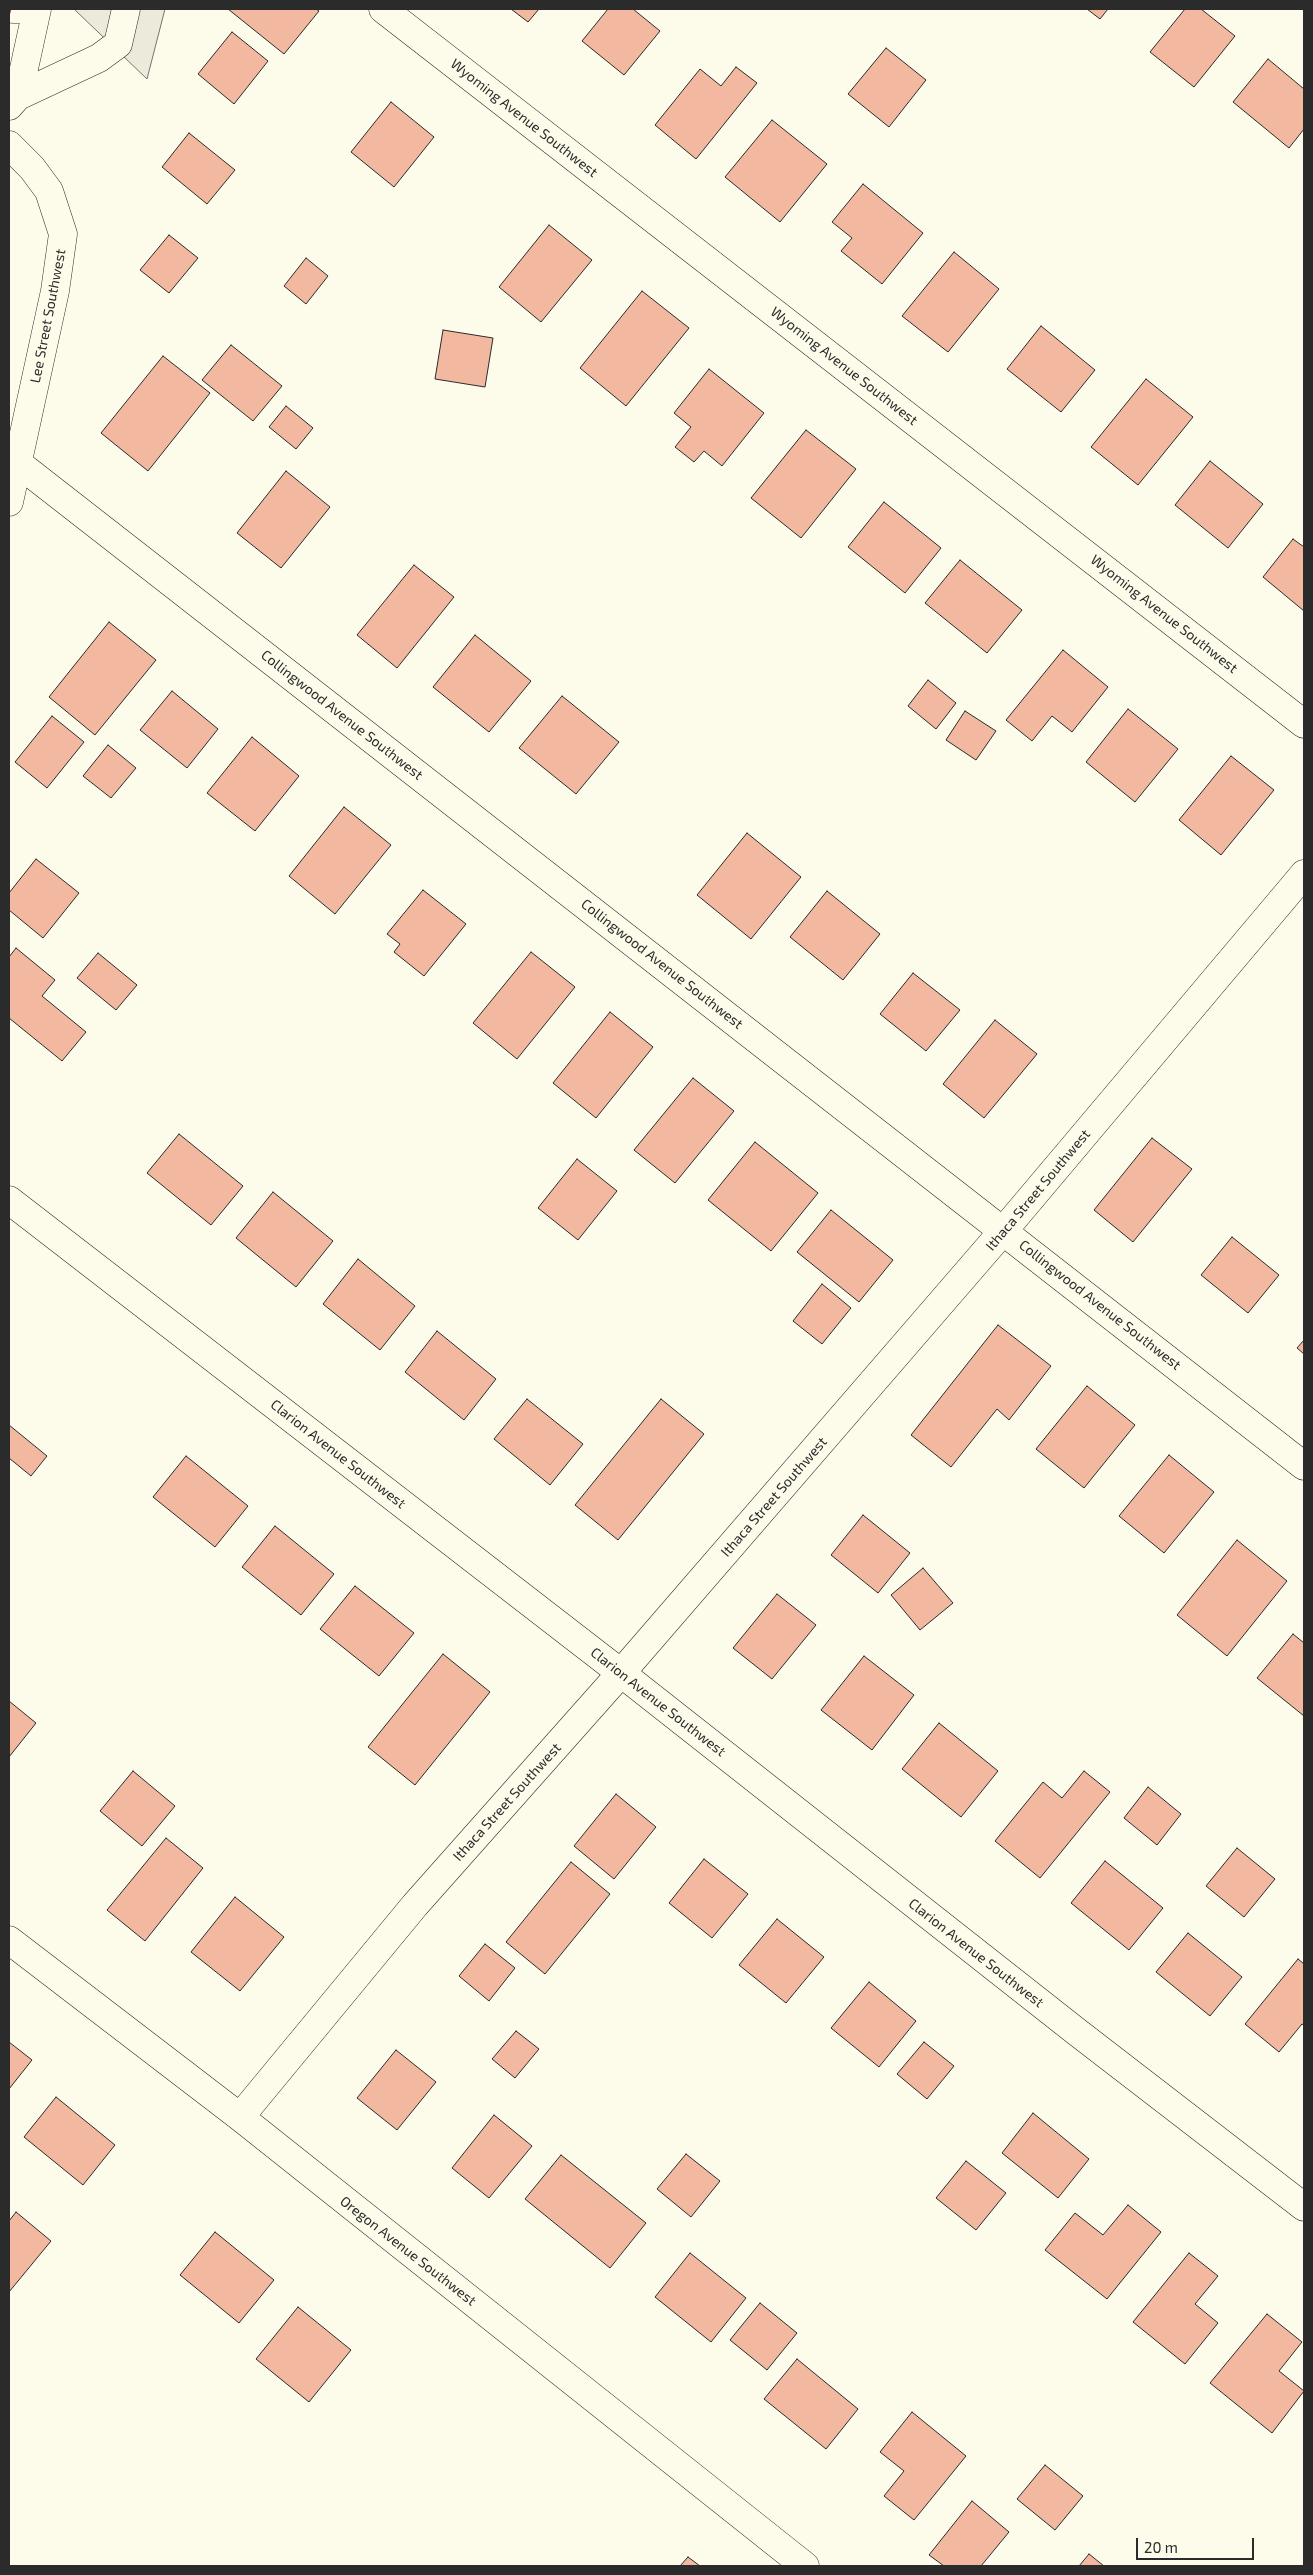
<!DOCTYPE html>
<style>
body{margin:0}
#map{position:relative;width:1313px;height:2575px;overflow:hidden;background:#fdfbea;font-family:"Exo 2",sans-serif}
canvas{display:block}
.frame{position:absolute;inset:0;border:10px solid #2b2b2b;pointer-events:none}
.scale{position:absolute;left:1136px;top:2538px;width:118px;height:22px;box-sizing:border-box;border:2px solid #2b2b2b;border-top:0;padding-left:6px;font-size:15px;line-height:18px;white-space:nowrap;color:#2b2b2b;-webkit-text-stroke:4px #fdfbea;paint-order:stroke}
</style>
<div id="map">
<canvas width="1313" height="2575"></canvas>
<div class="frame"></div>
<div class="scale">20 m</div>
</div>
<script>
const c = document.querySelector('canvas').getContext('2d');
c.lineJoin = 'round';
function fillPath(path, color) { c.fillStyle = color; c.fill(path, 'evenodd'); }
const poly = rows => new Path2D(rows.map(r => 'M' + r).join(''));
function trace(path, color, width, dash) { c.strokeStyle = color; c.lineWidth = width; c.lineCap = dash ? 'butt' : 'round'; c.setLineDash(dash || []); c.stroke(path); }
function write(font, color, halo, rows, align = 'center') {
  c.font = font + ' "Exo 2",sans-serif'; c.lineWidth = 4; c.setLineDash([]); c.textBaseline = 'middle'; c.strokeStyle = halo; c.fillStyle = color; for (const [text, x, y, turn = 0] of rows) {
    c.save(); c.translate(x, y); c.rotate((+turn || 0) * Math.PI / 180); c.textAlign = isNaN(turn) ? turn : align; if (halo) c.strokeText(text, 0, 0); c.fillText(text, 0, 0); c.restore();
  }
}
const parking = poly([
 [74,9,165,9,147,79,74,9]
]);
const building = poly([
 [228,9,316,9,319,11,284,54,228,9],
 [511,9,539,9,528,22,511,9],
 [608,9,633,9,660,31,624,75,582,41,608,9],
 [1087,9,1108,9,1100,19,1087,9],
 [1185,9,1201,9,1235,36,1194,87,1150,52,1185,9],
 [232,32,268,61,234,104,198,74,232,32],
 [886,48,926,80,889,127,848,94,886,48],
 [1268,59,1304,89,1304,129,1289,148,1233,102,1268,59],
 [736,67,757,83,696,159,655,125,700,69,721,86,736,67],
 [391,102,434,137,394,187,351,152,391,102],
 [772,120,827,164,780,222,725,177,772,120],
 [189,133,235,170,207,204,162,167,189,133],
 [863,184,923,233,882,284,841,251,852,238,832,222,863,184],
 [549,225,592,260,541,322,499,287,549,225],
 [169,235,198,258,169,293,140,270,169,235],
 [954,252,999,289,948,352,902,316,954,252],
 [306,258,328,276,306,304,284,286,306,258],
 [642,291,689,328,626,406,580,368,642,291],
 [1041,326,1095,370,1061,412,1007,369,1041,326],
 [443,330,493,338,485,387,435,379,443,330],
 [231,345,282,386,253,421,202,380,231,345],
 [163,356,210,393,148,471,101,433,163,356],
 [709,369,764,413,722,466,704,451,694,462,675,447,691,427,674,413,709,369],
 [1146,379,1193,417,1138,485,1091,447,1146,379],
 [286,406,313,428,296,449,269,427,286,406],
 [806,430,856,469,801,538,751,498,806,430],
 [1210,461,1263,504,1228,548,1175,505,1210,461],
 [286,471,330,507,281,568,237,533,286,471],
 [884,502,941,548,905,593,848,547,884,502],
 [1293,539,1304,547,1304,611,1263,577,1293,539],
 [960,560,1022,610,987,653,925,603,960,560],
 [414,565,454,597,397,668,357,635,414,565],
 [109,622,156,660,95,735,49,697,109,622],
 [475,635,531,681,489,732,433,687,475,635],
 [1063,650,1108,687,1072,732,1052,716,1032,741,1006,720,1063,650],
 [928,680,956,703,936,729,908,706,928,680],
 [172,691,218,729,187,768,140,730,172,691],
 [562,696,619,742,576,794,519,748,562,696],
 [1128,709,1178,749,1135,802,1086,762,1128,709],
 [965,711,996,731,976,760,946,740,965,711],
 [52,716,84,742,47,788,15,762,52,716],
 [252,737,299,776,255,831,207,793,252,737],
 [108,745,136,768,111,798,83,776,108,745],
 [1231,756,1274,790,1221,855,1179,820,1231,756],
 [344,807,391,845,335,914,289,876,344,807],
 [747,833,801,877,751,939,697,895,747,833],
 [36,859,79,893,43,938,9,910,9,893,36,859],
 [423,890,466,924,424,976,394,952,400,944,387,934,423,890],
 [827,891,880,934,843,980,790,937,827,891],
 [16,948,55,980,42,996,86,1032,62,1061,9,1018,9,957,16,948],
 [531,952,575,987,517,1059,473,1023,531,952],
 [98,953,137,985,116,1010,77,978,98,953],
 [913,973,960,1010,926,1051,880,1014,913,973],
 [610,1012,653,1047,596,1118,553,1083,610,1012],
 [995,1020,1037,1054,984,1118,943,1084,995,1020],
 [693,1078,734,1111,675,1183,634,1150,693,1078],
 [179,1134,243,1186,211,1225,147,1173,179,1134],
 [1152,1138,1192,1169,1133,1242,1094,1210,1152,1138],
 [755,1142,818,1193,771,1251,708,1200,755,1142],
 [577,1159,617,1191,578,1240,538,1208,577,1159],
 [273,1192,333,1241,296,1287,236,1238,273,1192],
 [831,1210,893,1260,859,1302,797,1252,831,1210],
 [1232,1237,1279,1275,1248,1313,1201,1275,1232,1237],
 [358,1259,415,1306,380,1350,323,1304,358,1259],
 [822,1284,851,1308,822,1344,793,1321,822,1284],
 [998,1325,1051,1366,1009,1420,997,1409,951,1467,911,1435,998,1325],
 [437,1331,496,1379,464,1420,405,1372,437,1331],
 [1304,1340,1304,1354,1297,1348,1304,1340],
 [1087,1386,1135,1425,1084,1488,1036,1449,1087,1386],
 [527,1399,583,1444,550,1485,494,1439,527,1399],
 [661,1399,704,1434,618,1540,575,1505,661,1399],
 [9,1425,47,1456,31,1476,9,1458,9,1425],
 [1169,1455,1214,1492,1164,1553,1119,1516,1169,1455],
 [186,1456,248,1506,215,1547,153,1497,186,1456],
 [863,1515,910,1553,878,1593,831,1555,863,1515],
 [275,1526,334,1574,301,1615,242,1567,275,1526],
 [1237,1540,1287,1581,1227,1656,1177,1615,1237,1540],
 [923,1568,953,1603,920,1630,891,1595,923,1568],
 [355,1586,414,1633,379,1676,320,1629,355,1586],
 [777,1594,816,1625,772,1679,733,1648,777,1594],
 [1293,1634,1304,1643,1304,1716,1257,1678,1293,1634],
 [443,1654,490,1692,415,1785,368,1747,443,1654],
 [864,1656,914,1695,872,1750,821,1710,864,1656],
 [9,1701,36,1723,9,1757,9,1701],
 [939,1723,998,1771,961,1817,902,1769,939,1723],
 [133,1771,175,1806,142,1846,100,1811,133,1771],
 [1084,1771,1110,1792,1040,1878,995,1841,1043,1782,1062,1798,1084,1771],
 [1148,1787,1181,1814,1157,1845,1124,1818,1148,1787],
 [616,1794,656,1827,614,1879,574,1846,616,1794],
 [166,1838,203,1868,145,1941,107,1910,166,1838],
 [1237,1848,1275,1879,1244,1917,1206,1886,1237,1848],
 [704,1859,748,1894,712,1938,669,1903,704,1859],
 [1105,1861,1163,1908,1129,1950,1071,1903,1105,1861],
 [571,1862,610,1894,545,1974,506,1942,571,1862],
 [235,1897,284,1937,240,1991,191,1952,235,1897],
 [777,1919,824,1957,786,2003,739,1965,777,1919],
 [1188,1933,1242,1977,1210,2016,1156,1972,1188,1933],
 [485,1944,515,1968,489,2001,459,1976,485,1944],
 [1298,1959,1304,1964,1304,2025,1302,2024,1279,2052,1245,2024,1298,1959],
 [869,1982,916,2021,879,2067,831,2028,869,1982],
 [516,2031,539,2049,515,2078,492,2059,516,2031],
 [9,2042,32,2060,9,2089,9,2042],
 [924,2042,954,2066,927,2099,897,2074,924,2042],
 [396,2050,436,2082,397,2130,357,2098,396,2050],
 [56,2097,115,2145,83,2185,24,2137,56,2097],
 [1033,2113,1089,2159,1058,2198,1002,2153,1033,2113],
 [494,2115,532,2146,489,2198,452,2168,494,2115],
 [686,2154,720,2181,691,2217,657,2189,686,2154],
 [561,2155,646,2223,610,2268,525,2199,561,2155],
 [966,2161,1006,2193,976,2230,936,2198,966,2161],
 [1128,2205,1161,2232,1107,2299,1045,2250,1075,2213,1103,2235,1128,2205],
 [16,2212,51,2241,9,2292,9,2221,16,2212],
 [215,2232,274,2280,239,2323,180,2275,215,2232],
 [690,2253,746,2298,711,2342,655,2297,690,2253],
 [1189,2253,1218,2276,1195,2304,1218,2323,1185,2364,1133,2322,1189,2253],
 [760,2303,797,2333,767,2370,730,2340,760,2303],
 [298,2307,351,2350,309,2402,256,2359,298,2307],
 [1267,2314,1302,2342,1279,2371,1304,2391,1272,2433,1210,2383,1267,2314],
 [797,2359,858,2409,826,2449,764,2399,797,2359],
 [912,2412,966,2456,914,2520,884,2496,904,2471,880,2452,912,2412],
 [1045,2465,1083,2496,1055,2530,1017,2499,1045,2465],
 [972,2501,1009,2532,981,2566,944,2566,929,2555,972,2501],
 [1089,2554,1104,2566,1079,2566,1089,2554],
 [688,2557,700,2566,680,2566,688,2557]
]);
const minor = poly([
 [13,9,37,9],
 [383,9,1304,724],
 [18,96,37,9],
 [9,106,18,96,99,58,118,44,126,9],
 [9,145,32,168,49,191,63,234,55,291,9,502],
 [19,464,1304,1466],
 [9,1200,621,1673,1077,2032,1304,2207],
 [9,1940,240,2117,805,2566],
 [240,2117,415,1905,621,1673,1004,1230,1304,874]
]);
const power = poly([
 [9,16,11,9]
]);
const streetNames = [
 ["Wyoming Avenue Southwest",524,118,38],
 ["Lee Street Southwest",48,316,-79],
 ["Wyoming Avenue Southwest",844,366,38],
 ["Wyoming Avenue Southwest",1164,614,38],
 ["Collingwood Avenue Southwest",342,715,38],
 ["Collingwood Avenue Southwest",662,964,38],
 ["Ithaca Street Southwest",1038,1190,-50],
 ["Collingwood Avenue Southwest",1100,1305,38],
 ["Clarion Avenue Southwest",338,1454,38],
 ["Ithaca Street Southwest",774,1497,-49],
 ["Clarion Avenue Southwest",658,1702,38],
 ["Ithaca Street Southwest",507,1802,-48],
 ["Clarion Avenue Southwest",976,1953,38],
 ["Oregon Avenue Southwest",408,2251,38]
];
fillPath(parking, '#eceadb');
trace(parking, '#74746e', 1);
fillPath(building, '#f2b8a0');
trace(building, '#2b2b2b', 1);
trace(minor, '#2b2b2b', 29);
trace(minor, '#fdfbea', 28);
trace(power, '#c62828', 1, [18, 4, 2.5, 4]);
write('14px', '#2b2b2b', '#fdfbea', streetNames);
</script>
